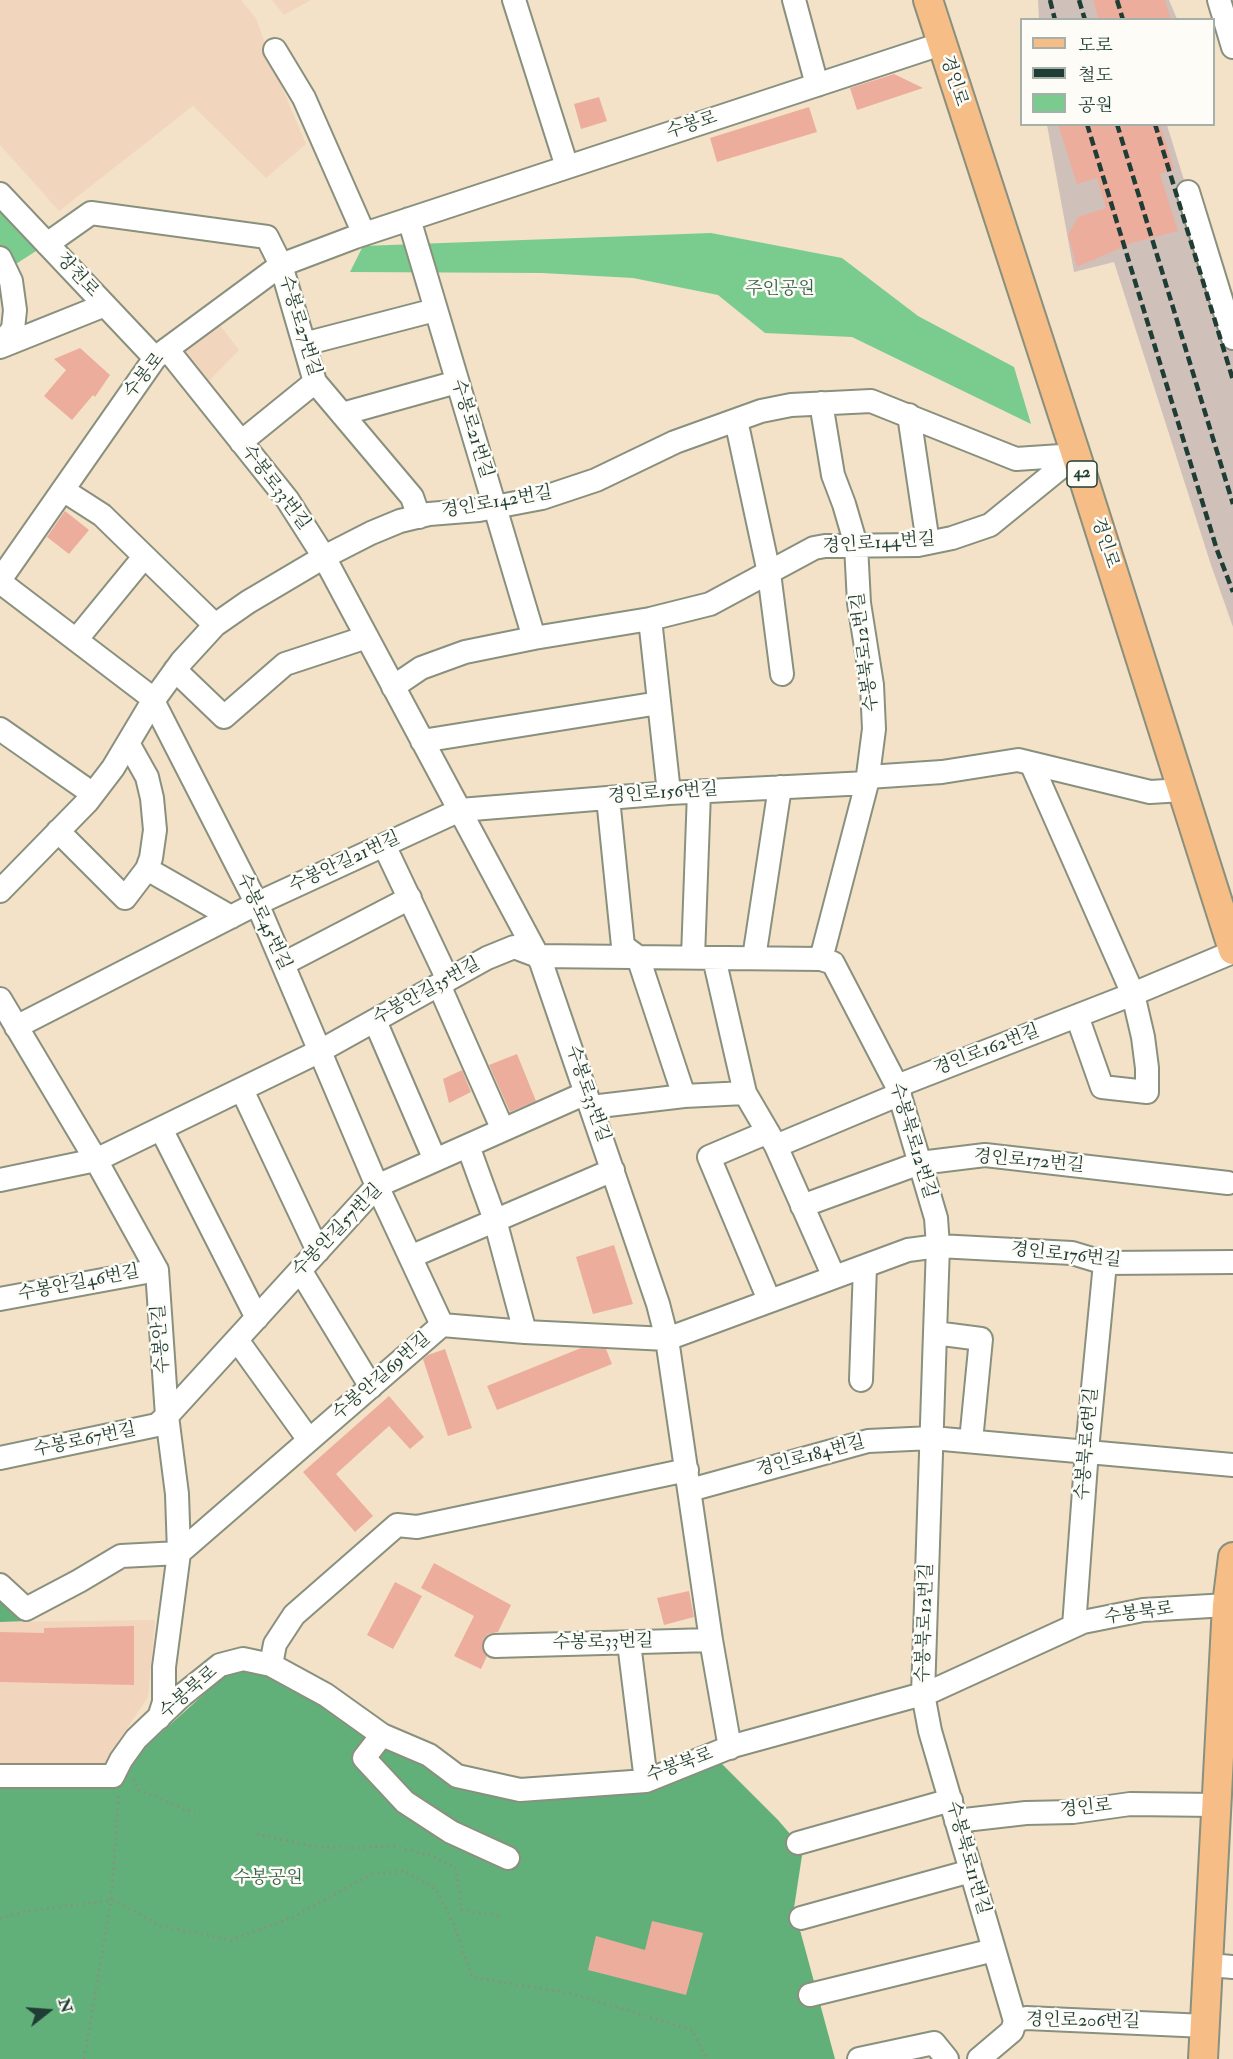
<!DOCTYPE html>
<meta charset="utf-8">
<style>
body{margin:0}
#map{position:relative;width:1233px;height:2059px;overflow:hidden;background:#f3e2c7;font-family:"IM FELL Double Pica","Noto Serif KR",serif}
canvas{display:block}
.legend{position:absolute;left:1020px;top:18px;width:195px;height:108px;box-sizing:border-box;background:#fdfcf7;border:2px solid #a4b0a9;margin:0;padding:8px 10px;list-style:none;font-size:18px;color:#1f3d34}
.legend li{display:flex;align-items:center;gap:12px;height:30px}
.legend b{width:30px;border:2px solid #a4b0a9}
.north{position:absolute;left:18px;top:1981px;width:60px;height:60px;-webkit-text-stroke:4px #fdfcf7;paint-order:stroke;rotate:73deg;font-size:16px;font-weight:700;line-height:24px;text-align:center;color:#1f3d34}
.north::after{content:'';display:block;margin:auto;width:21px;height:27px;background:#1f3d34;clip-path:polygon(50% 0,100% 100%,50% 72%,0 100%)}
</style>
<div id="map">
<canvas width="1233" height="2059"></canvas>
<ul class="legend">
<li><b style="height:8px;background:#f6be86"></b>도로</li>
<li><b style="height:8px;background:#1f3d34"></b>철도</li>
<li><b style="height:16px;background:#79cc8e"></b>공원</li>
</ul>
<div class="north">N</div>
</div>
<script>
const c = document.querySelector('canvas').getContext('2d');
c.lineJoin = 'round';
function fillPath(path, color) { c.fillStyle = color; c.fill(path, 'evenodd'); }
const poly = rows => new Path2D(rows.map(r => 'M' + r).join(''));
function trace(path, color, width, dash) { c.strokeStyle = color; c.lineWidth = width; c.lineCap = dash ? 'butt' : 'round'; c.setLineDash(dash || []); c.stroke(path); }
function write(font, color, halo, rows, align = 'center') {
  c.font = font + ' "IM FELL Double Pica","Noto Serif KR",serif'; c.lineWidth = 5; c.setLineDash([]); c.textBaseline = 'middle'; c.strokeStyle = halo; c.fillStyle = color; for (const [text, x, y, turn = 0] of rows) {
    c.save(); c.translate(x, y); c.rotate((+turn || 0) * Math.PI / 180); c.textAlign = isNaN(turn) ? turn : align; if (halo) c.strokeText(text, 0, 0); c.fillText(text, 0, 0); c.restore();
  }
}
const built = poly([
 [0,0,241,0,256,18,274,69,306,144,266,178,193,106,59,211,0,145],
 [272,0,311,0,284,15],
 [219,324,239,350,208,382,182,353],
 [155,1620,148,1697,117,1743,113,1776,0,1776,0,1622]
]);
const industrial = poly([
 [1038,0,1169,0,1177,19,1039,19],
 [1047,125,1167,125,1233,339,1233,627,1211,565,1114,262,1074,272]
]);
const green = poly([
 [0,194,47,244,5,271,0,267],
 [711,233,842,258,918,316,1014,367,1031,424,852,337,765,333,718,295,633,278,542,273,350,272,363,246]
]);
const forest = poly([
 [0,1593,29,1621,0,1622],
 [243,1659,382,1735,520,1790,719,1761,778,1820,803,1849,794,1908,835,2059,0,2059,0,1776,113,1776]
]);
const building = poly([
 [1093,0,1165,0,1171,20,1099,20],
 [894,74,923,88,857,110,850,88],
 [599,97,607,121,581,129,574,104],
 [809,107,817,132,717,162,710,138],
 [1058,124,1160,124,1174,169,1160,174,1178,231,1132,243,1077,267,1068,235,1078,217,1106,208,1097,178,1077,184],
 [80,348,110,375,95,397,93,395,72,420,44,396,66,370,54,359],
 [65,511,89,530,69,554,47,537],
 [517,1054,536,1101,510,1112,489,1065],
 [462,1070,471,1092,449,1103,443,1079],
 [614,1245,633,1304,593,1314,576,1257],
 [581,1348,606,1349,612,1364,497,1410,487,1386],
 [445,1349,472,1428,448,1436,423,1359,428,1355],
 [389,1396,424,1437,410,1449,389,1426,336,1474,373,1516,355,1532,303,1472],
 [434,1563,511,1605,498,1632,488,1634,483,1640,482,1647,487,1656,481,1669,454,1656,474,1616,421,1588],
 [395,1582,422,1596,393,1649,367,1635],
 [689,1591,694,1617,664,1625,657,1598],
 [134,1626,134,1685,0,1682,0,1632,44,1633,44,1628],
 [652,1921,703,1933,686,1995,588,1970,596,1936,645,1950]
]);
const path = poly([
 [133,1779,139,1790,195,1813],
 [257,1834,316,1847,359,1848,392,1846,429,1855,455,1867,462,1910,502,1916],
 [0,1918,28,1911,113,1900,161,1926,231,1940,294,1917,372,1874,405,1871,436,1889,454,1925,472,1977,573,1994,692,2030,707,2059],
 [84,2059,111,1900,119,1793]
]);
const minor = poly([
 [514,0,567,167],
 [794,0,817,85],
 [1219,0,1233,47],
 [275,50,304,98,364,234],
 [1188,192,1233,338],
 [0,194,155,358],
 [409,219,534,638],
 [47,244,91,213,267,237,281,265,315,382,412,497,419,517],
 [0,258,11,281,15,310,13,329,0,345],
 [304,344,435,310],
 [0,347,105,305],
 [167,349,287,499,324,557,541,962,658,1304,667,1339,711,1640,730,1748],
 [821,403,833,475,844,504,856,545,859,603,872,685,874,729,867,783,821,959],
 [342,414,457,382],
 [909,415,928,543],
 [736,420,769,573,782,674],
 [241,442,315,382],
 [63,490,102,515,215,625],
 [0,580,155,358,281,265,355,237,941,44],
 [0,582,151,697,259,908,377,1186,442,1325],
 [650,619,669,793],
 [76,640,144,557],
 [175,670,224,717,285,664,367,637],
 [393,687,421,668,465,652,534,638,650,619,710,604,814,548,825,546,918,545,952,538,990,525,1076,455],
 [0,729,93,794],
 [422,741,659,703],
 [1031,763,1133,994,1143,1037,1147,1068,1147,1092,1102,1087,1077,1016],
 [868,777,942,772,1018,760,1150,792,1183,790],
 [608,798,623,946,638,957,684,1096],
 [58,831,125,898,147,869,151,858,155,830,152,798,147,777,128,743],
 [384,845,448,980],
 [147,869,231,917],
 [0,891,87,802,113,768,153,701,182,661,215,625,248,602,324,557,371,533,400,521,429,514,479,510,542,498,596,480,675,442,761,411,791,405,871,401,1016,459,1076,455],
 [693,957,699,792],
 [714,958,745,1093,776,1146,834,1277],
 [754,958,780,787],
 [283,964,410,898],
 [439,985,503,1130],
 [0,999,96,1160,157,1270,167,1416,177,1494,179,1553,164,1667,164,1702,159,1718],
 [375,1021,435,1160],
 [16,1027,256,904,460,810,669,793,867,783],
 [897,1086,1133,994,1233,952],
 [242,1090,318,1251],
 [591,1107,684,1096,745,1093],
 [161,1129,257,1318],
 [768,1132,709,1157,769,1300],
 [468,1146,495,1220,525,1332],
 [776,1146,900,1094],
 [0,1180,96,1160,320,1051,487,958,514,947,538,956,821,959,833,963,897,1086,936,1218,938,1246,935,1333,923,1694,930,1731,1015,2021],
 [802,1206,920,1163,985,1155,1228,1183],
 [410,1257,613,1170],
 [300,1270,371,1387],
 [0,1299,157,1270],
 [935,1333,981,1339,971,1441],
 [237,1340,309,1440],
 [861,1380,865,1266],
 [0,1458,157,1425,167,1416,377,1186,586,1093],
 [690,1490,868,1441,932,1438,1233,1465],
 [0,1585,26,1609,79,1581,121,1556,179,1553,442,1325,525,1332,667,1339,908,1250,938,1246,1072,1253,1105,1263,1233,1262],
 [1074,1626,1087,1450,1105,1263],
 [629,1643,646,1781],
 [495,1646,711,1640],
 [271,1665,275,1644,294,1615,397,1525,417,1527,687,1470],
 [382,1735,364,1758,405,1802,451,1832,508,1858],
 [0,1776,113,1776,121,1760,136,1739,180,1697,220,1665,243,1659,271,1665,326,1695,382,1735,429,1755,457,1776,520,1790,646,1781,733,1746,930,1692,1083,1622,1143,1610,1227,1605],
 [956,1821,1026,1813,1073,1812,1130,1804,1217,1805],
 [798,1843,951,1800],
 [801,1918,971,1871],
 [1209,1965,1233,1967],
 [810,1995,994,1950],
 [1015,2021,1026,2018,1206,2026],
 [859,2059,934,2043,947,2059],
 [979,2059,1012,2031,1015,2021]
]);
const major = poly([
 [928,0,1076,455,1233,950],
 [1203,2059,1227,1605,1233,1557]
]);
const rail = poly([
 [1050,0,1055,20],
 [1079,0,1085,20],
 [1117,0,1123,20],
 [1087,124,1217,550,1233,592],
 [1117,124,1233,504],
 [1155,124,1233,380]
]);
const shields = [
 [1082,474,30]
];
const shieldNames = [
 ["42",1082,474]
];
const streetNames = [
 ["경인로",953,81,72],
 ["수봉로",692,126,-18],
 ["장천로",77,276,47],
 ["수봉로27번길",299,326,73],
 ["수봉로",145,376,-51],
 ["수봉로21번길",471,429,73],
 ["수봉로33번길",275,488,53],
 ["경인로142번길",497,503,-10],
 ["경인로",1104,543,72],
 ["경인로144번길",879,544,-4],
 ["수봉북로12번길",866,652,-97],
 ["경인로156번길",663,794,-4],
 ["수봉안길21번길",345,863,-25],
 ["수봉로45번길",263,922,65],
 ["수봉안길35번길",427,992,-29],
 ["경인로162번길",987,1051,-21],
 ["수봉로33번길",587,1094,71],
 ["수봉북로12번길",912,1141,73],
 ["경인로172번길",1029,1162,5],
 ["수봉안길57번길",338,1231,-46],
 ["경인로176번길",1066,1256,6],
 ["수봉안길46번길",79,1284,-11],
 ["수봉안길",162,1339,-94],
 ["수봉안길69번길",382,1377,-41],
 ["수봉로67번길",85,1441,-12],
 ["수봉북로6번길",1088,1444,-85],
 ["경인로184번길",811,1457,-15],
 ["수봉북로",1139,1614,-8],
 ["수봉북로12번길",926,1623,-88],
 ["수봉로33번길",603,1643,-1],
 ["수봉북로",189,1693,-41],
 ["수봉북로",680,1766,-20],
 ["경인로",1086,1809,-6],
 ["수봉북로11번길",967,1858,74],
 ["경인로206번길",1083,2022,1]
];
const parkNames = [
 ["주인공원",780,290],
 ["수봉공원",268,1879]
];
fillPath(built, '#f2d5bd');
fillPath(industrial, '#cfc1ba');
fillPath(green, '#79cc8e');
fillPath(forest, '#62b079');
fillPath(building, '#edad9d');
trace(minor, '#89907e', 26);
trace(major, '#89907e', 32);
trace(path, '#89907e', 3, [1.5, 4.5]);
trace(minor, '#fff', 22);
trace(major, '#f6be86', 28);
trace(rail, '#1f3d34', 4.5, [9, 4.5]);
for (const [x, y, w] of shields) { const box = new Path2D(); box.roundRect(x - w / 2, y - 13, w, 26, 4.5); c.fillStyle = '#fdfcf7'; c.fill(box); trace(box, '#1f3d34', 1.5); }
write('bold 16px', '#1f3d34', null, shieldNames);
write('18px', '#1f3d34', '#fdfcf7', streetNames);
write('18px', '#36614a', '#fdfcf7', parkNames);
</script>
